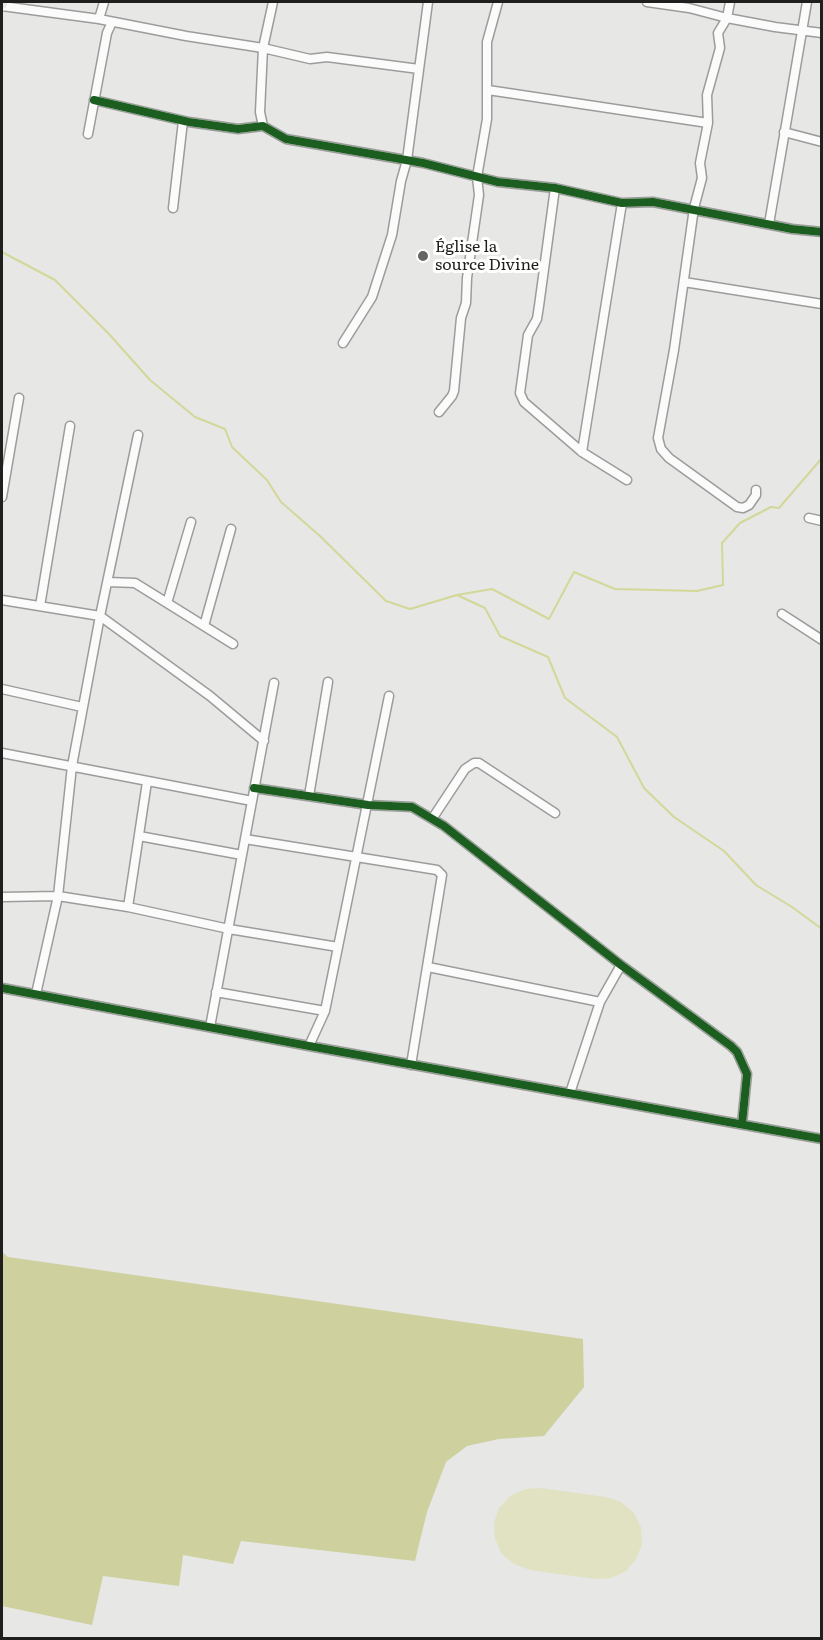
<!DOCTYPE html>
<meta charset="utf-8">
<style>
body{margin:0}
#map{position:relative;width:823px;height:1640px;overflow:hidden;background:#e7e7e6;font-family:Literata,serif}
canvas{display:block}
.frame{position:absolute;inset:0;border:3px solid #1f1f1e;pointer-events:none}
</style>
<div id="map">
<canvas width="823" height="1640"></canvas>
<div class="frame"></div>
</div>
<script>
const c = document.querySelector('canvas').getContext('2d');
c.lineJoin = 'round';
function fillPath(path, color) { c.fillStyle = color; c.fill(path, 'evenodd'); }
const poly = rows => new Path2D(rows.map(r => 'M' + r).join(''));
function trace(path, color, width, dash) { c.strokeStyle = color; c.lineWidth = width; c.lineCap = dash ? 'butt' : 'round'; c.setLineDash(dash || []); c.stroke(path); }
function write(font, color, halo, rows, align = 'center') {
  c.font = font + ' Literata,serif'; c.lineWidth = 6; c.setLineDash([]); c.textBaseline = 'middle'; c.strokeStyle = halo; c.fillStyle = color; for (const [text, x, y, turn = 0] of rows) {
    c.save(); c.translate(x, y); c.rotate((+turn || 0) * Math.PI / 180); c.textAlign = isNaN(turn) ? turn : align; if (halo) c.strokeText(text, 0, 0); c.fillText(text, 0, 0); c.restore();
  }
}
const green = poly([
 [541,1488,606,1497,621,1502,634,1513,641,1527,642,1544,636,1559,626,1571,611,1578,595,1579,530,1570,514,1564,502,1554,495,1539,494,1523,499,1508,510,1496,525,1489]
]);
const forest = poly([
 [2,1252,8,1257,583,1339,584,1387,544,1436,499,1439,467,1446,446,1462,427,1512,415,1561,241,1541,233,1564,183,1555,179,1586,103,1576,92,1625,2,1606]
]);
const stream = poly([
 [2,252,55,280,109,334,150,380,195,417,225,429,232,447,267,480,281,502,320,536,386,601,410,609,457,595,485,608,500,636,548,657,565,698,617,737,644,788,674,817,724,851,756,885,792,907,822,929],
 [457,595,492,589,549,619,574,572,615,589,697,591,723,585,722,543,740,523,771,507,779,508,822,458]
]);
const minor = poly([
 [647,2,689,8,727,18,775,27,822,33],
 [730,2,727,18,718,33,720,48,707,95,708,123,700,163,702,178,694,208,674,350,658,438,661,449,669,458,737,507,743,508,749,505,756,495,756,490],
 [2,6,99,19,186,36,263,48,310,59,327,57,419,69],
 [99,19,104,2],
 [488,90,708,123],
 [94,100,189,122,238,129,263,126,286,139,423,163,498,182,555,188,622,203,653,202,792,229,822,232],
 [263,126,260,112,263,48,273,2],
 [784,132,822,142],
 [88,134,107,33,112,22],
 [555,188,539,306,537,319,528,335,520,393,524,402,582,452,627,480],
 [173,208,183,121],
 [769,224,807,2],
 [684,282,822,304],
 [343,343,372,297,392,235,401,181,407,160,428,2],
 [439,412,452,396,454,391,461,318,466,303,467,278,479,195,477,177,487,119,487,42,498,2],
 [138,435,100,616,210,696,264,741],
 [582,452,622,203],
 [2,497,19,398],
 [809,518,822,521],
 [108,582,135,583,233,644],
 [2,600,100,616,72,766,58,896,36,994],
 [167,603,191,522],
 [40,606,70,426],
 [782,614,822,640],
 [204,626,231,529],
 [2,689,82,707],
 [2,753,252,801],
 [254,788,368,805,412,807,444,826,621,965,731,1046,737,1052,747,1074,742,1124],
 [309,796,328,682],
 [432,819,465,769,474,763,479,763,555,813],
 [139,836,242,855],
 [245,839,437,870,442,875,411,1065],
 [2,897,58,896,128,907,229,929,338,947],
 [128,907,147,782],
 [428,967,600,1002],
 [2,988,309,1046,822,1139],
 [216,992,325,1011],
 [210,1027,274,683],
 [309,1046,325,1011,389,696],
 [570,1093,600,1002,621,965]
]);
const major = poly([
 [2,4,2,2]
]);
const cycleway = poly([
 [94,100,189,122,238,129,263,126,286,139,423,163,498,182,555,188,622,203,653,202,792,229,822,232],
 [254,788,368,805,412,807,444,826,621,965,731,1046,737,1052,747,1074,742,1124],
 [2,988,309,1046,822,1139]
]);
const markers = [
 [423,256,6,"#656564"]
];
const poiNames = [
 ["Église la",435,247],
 ["source Divine",435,265]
];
fillPath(green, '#e0e2c2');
fillPath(forest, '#ced09e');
trace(stream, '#d3d798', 2);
trace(minor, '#9c9c9b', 11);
trace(major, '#c5c5c5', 14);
trace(minor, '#fbfbfb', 8);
trace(major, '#eaeae4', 10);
trace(cycleway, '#1b5e20', 8);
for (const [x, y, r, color] of markers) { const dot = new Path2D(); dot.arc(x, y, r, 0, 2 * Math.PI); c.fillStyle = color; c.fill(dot); trace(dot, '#fffffe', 2); }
write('16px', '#1f1f1e', '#fffffe', poiNames, 'left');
</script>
